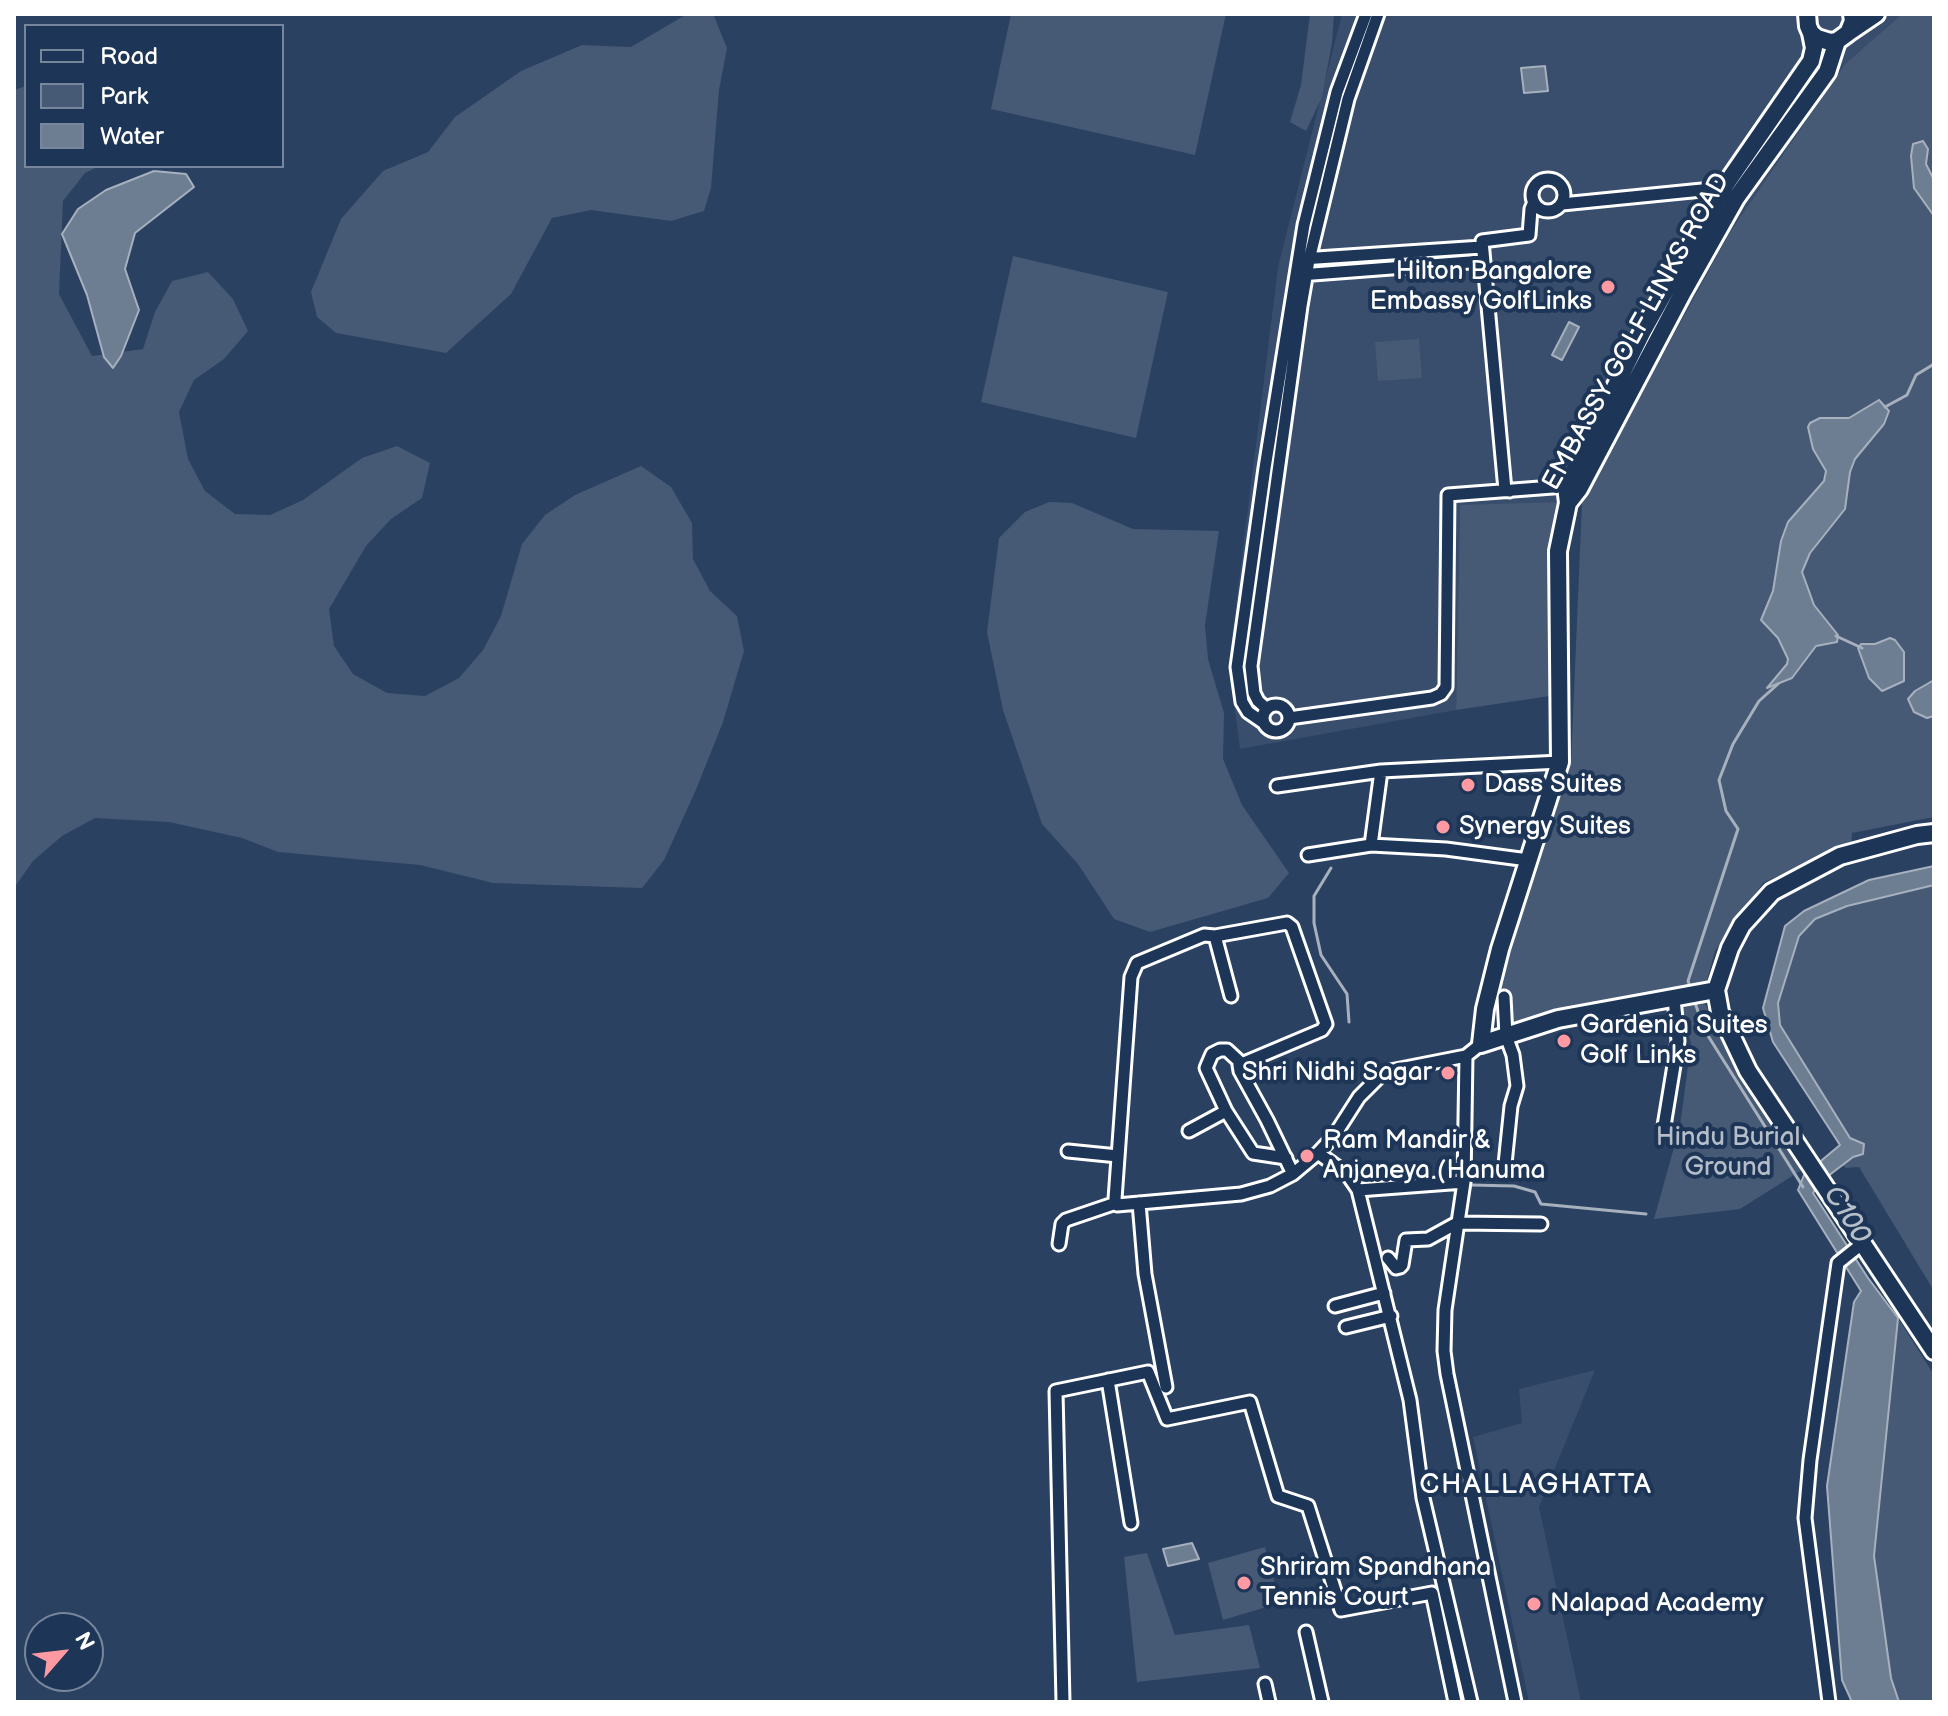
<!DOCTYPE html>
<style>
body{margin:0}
#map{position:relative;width:1948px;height:1716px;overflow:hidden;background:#2a4161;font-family:"Balsamiq Sans",sans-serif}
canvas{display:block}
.frame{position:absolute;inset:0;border:16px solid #fff;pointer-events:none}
.legend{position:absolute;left:24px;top:24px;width:260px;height:144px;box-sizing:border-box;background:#1d3557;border:2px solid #77869a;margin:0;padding:10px 14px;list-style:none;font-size:24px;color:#fff}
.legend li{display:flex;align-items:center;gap:16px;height:40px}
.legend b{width:40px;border:2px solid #77869a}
.north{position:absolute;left:24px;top:1612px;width:80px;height:80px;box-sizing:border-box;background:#1d3557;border:2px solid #77869a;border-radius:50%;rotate:62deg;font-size:22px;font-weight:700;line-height:32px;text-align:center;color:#fff}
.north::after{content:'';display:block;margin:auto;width:28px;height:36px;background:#ff9aa2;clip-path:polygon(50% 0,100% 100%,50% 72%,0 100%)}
</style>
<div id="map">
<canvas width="1948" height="1716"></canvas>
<div class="frame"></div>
<ul class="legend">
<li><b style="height:10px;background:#1d3557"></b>Road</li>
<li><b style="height:22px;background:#465975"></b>Park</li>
<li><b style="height:22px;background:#6d7d92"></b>Water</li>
</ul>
<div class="north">N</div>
</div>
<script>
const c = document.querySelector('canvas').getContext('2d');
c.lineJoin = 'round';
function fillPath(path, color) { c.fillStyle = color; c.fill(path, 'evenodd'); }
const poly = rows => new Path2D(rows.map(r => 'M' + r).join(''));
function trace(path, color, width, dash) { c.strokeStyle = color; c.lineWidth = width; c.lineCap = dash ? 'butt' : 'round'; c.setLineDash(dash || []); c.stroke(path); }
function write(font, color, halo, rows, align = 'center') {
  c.font = font + ' "Balsamiq Sans",sans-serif'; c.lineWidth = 8; c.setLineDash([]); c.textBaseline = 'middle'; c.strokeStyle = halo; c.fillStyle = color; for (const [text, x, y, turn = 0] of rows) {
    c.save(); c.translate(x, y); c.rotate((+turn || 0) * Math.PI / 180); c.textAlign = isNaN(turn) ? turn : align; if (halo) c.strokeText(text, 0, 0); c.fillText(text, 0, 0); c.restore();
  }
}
const built = poly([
 [1342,14,1902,14,1845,64,1730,232,1582,502,1460,506,1456,710,1240,749,1229,662,1278,267],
 [1595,1370,1539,1507,1581,1702,1529,1702,1473,1437,1522,1423,1519,1389]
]);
const green = poly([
 [687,14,714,16,727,48,719,90,711,188,704,211,671,221,591,210,552,218,511,294,446,353,336,333,317,317,311,292,341,219,383,171,428,152,455,117,521,71,582,45,631,47],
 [1011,14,1226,14,1195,155,991,109],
 [1310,14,1334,14,1332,43,1322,97,1306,131,1290,122,1301,85],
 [1902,14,1934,14,1934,817,1852,833,1851,847,1829,852,1763,883,1715,951,1706,984,1566,1008,1501,1027,1496,992,1530,877,1571,763,1582,502,1730,232,1845,64],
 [26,86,26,166,99,166,85,173,63,201,59,294,92,356,143,349,155,312,172,281,208,272,233,299,248,331,224,359,194,380,179,412,188,459,205,491,235,514,270,515,303,500,362,458,397,446,430,463,422,498,391,519,366,546,329,609,334,646,353,674,387,693,425,696,459,678,483,650,501,616,522,544,545,515,575,495,641,466,671,487,692,523,693,559,710,591,737,616,744,651,723,722,695,792,664,860,642,888,493,883,420,865,278,852,242,838,169,822,95,818,62,836,33,861,14,888,14,90],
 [1013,256,1168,292,1136,438,981,402],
 [1419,339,1422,378,1378,381,1375,342],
 [1049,502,1072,503,1133,529,1219,531,1205,625,1208,659,1224,713,1223,759,1242,805,1289,873,1268,898,1150,932,1114,919,1078,864,1042,824,1003,710,987,632,999,538,1025,512],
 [1562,502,1554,522,1548,554,1550,696,1456,710,1460,505],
 [1934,885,1934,1291,1859,1167,1846,1168,1842,1165,1853,1157,1850,1138,1780,1025,1778,1003,1799,936,1815,919,1847,906],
 [1704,1002,1773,1123,1805,1168,1740,1209,1654,1219,1680,1126,1691,1043,1680,1009],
 [1898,1318,1934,1375,1934,1702,1899,1702,1891,1678,1874,1556],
 [1265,1547,1280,1603,1223,1620,1208,1563],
 [1147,1553,1175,1635,1249,1625,1260,1668,1137,1682,1124,1557]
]);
const water = poly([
 [1545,66,1548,91,1524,93,1521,68,1545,66],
 [1923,141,1928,149,1926,164,1934,180,1934,216,1914,188,1911,156,1913,144,1923,141],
 [154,171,186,174,194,187,135,233,125,269,139,310,121,356,113,368,104,357,87,295,62,234,78,209,106,190,154,171],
 [1569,322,1579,327,1562,360,1552,355,1569,322],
 [1879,400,1889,411,1884,424,1855,459,1850,472,1845,509,1810,553,1802,572,1814,605,1838,635,1837,642,1816,646,1792,678,1767,688,1787,664,1788,659,1778,638,1761,620,1773,591,1781,541,1788,522,1824,481,1826,471,1813,449,1808,427,1810,423,1820,418,1849,418,1879,400],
 [1890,638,1895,640,1904,652,1904,681,1882,691,1869,678,1858,648,1861,644,1875,644,1890,638],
 [1934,680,1934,716,1927,718,1914,712,1908,699,1915,691,1934,680],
 [1934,866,1934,885,1847,906,1815,919,1799,936,1778,1003,1780,1025,1850,1138,1864,1144,1863,1154,1853,1157,1819,1183,1813,1193,1868,1278,1898,1318,1874,1556,1891,1678,1899,1702,1852,1702,1842,1680,1827,1486,1854,1302,1861,1291,1798,1190,1804,1175,1840,1145,1773,1042,1763,1008,1785,926,1804,911,1869,880,1934,866],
 [1192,1543,1199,1559,1168,1566,1163,1549,1192,1543]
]);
const stream = poly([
 [1885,407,1907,395,1916,375,1934,364],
 [1836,636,1862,648],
 [1331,868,1314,896,1314,923,1321,955,1347,994,1349,1022],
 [1691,989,1688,981,1738,829,1726,811,1719,780,1733,744,1759,701,1778,684],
 [1694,1000,1705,1031,1803,1187],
 [1470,1185,1514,1186,1535,1192,1541,1204,1646,1214]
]);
const street = poly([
 '1532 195a16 16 0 1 1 32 0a16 16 0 1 1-32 0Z',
 [1562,204,1702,190,1722,190,1727,193],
 [1302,259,1482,247],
 [1300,275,1483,261],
 [1510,491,1505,490,1482,241,1529,235,1531,209,1534,202],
 '1263 718a13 13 0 1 1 26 0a13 13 0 1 1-26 0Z',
 [1267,709,1258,701,1254,693,1251,666,1301,306,1309,260,1348,99,1378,14],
 [1289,718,1432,698,1441,694,1446,687,1448,495,1566,486],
 [1264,723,1248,712,1242,702,1237,667,1265,468,1304,225,1337,92,1366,14],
 [1277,786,1381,771,1560,762],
 [1371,845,1381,771],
 [1308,855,1371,845,1446,849,1528,860],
 [1215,936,1231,996],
 [1504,997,1506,1036,1513,1055,1517,1086,1511,1106,1505,1164],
 [1481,1044,1466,1056,1464,1182,1445,1310,1444,1351,1447,1374,1515,1702],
 [1241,1063,1227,1050,1220,1050,1212,1054,1206,1068,1226,1111,1253,1153,1286,1158],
 [1664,1126,1678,1041,1674,998],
 [1189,1131,1226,1111],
 [1068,1151,1118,1156],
 [1318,1153,1347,1174,1358,1190,1410,1400,1423,1498,1471,1702],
 [1293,1174,1267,1120,1240,1071,1239,1065,1322,1030,1326,1024,1292,927,1287,923,1215,936,1204,935,1137,963,1131,977,1115,1199,1117,1205,1241,1194,1270,1186,1293,1174,1318,1153,1334,1136,1359,1097,1380,1076,1390,1071,1466,1056],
 [1358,1190,1464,1182],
 [1139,1203,1145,1274,1166,1387],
 [1059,1244,1062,1224,1066,1220,1116,1203],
 [1388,1258,1396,1268,1400,1267,1402,1265,1406,1240,1428,1239,1457,1223,1541,1224],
 [1335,1306,1384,1293],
 [1346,1327,1391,1316],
 [1108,1380,1131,1523],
 [1306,1632,1322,1702],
 [1265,1684,1269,1702],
 [1063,1702,1056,1391,1148,1372,1167,1419,1250,1402,1278,1496,1308,1506,1341,1610,1432,1593,1455,1702],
 [1829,1702,1805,1518,1810,1460,1838,1263,1863,1243]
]);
const secondary = poly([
 [1807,14,1808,26,1811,33,1817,38,1830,42,1837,41,1848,33,1853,21,1852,14],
 [1848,33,1876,14],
 [1568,503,1566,486,1644,329,1722,190,1811,61,1814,48,1811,33],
 [1934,833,1917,835,1840,856,1772,892,1742,925,1730,948,1716,990,1720,1012,1748,1071,1934,1351],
 [1716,990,1558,1019,1481,1044,1485,1009,1500,949,1560,762,1558,551,1568,503,1579,489,1683,292,1736,198,1827,72,1837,41]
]);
const markers = [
 [1608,287,8,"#ff9aa2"],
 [1468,785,8,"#ff9aa2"],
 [1443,827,8,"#ff9aa2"],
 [1564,1041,8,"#ff9aa2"],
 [1448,1073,8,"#ff9aa2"],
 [1307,1156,8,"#ff9aa2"],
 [1244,1583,8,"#ff9aa2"],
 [1534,1604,8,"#ff9aa2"]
];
const poiNames = [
 ["Hilton Bangalore",1592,272,"right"],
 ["Embassy GolfLinks",1592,302,"right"],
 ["Dass Suites",1484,785],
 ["Synergy Suites",1459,827],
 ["Gardenia Suites",1580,1026],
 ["Golf Links",1580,1056],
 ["Shri Nidhi Sagar",1432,1073,"right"],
 ["Ram Mandir &",1323,1141],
 ["Anjaneya (Hanuma",1323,1171],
 ["Shriram Spandhana",1260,1568],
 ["Tennis Court",1260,1598],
 ["Nalapad Academy",1550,1604]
];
const streetNames = [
 ["EMBASSY GOLF LINKS ROAD",1637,332,-61]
];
const parkNames = [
 ["Hindu Burial",1728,1138],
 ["Ground",1728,1168]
];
const waterNames = [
 ["C100",1846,1215,58]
];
const neighbourhoodNames = [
 ["CHALLAGHATTA",1536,1486]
];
fillPath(built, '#394e6c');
fillPath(green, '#465975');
fillPath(water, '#6d7d92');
trace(water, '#a7b1be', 2);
trace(stream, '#a7b1be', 3);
trace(street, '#fff', 17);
trace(secondary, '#fff', 22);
trace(street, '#1d3557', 11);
trace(secondary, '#1d3557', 16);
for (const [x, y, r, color] of markers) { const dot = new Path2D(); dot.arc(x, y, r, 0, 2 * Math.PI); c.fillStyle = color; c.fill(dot); trace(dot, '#1d3557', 3); }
write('26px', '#fff', '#1d3557', poiNames, 'left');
write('26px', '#fff', '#1d3557', streetNames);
write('26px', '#b5bdc8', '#1d3557', parkNames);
write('italic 28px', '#b6bec8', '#1d3557', waterNames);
c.letterSpacing = '2px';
write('28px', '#fff', '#1d3557', neighbourhoodNames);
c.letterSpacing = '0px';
</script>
